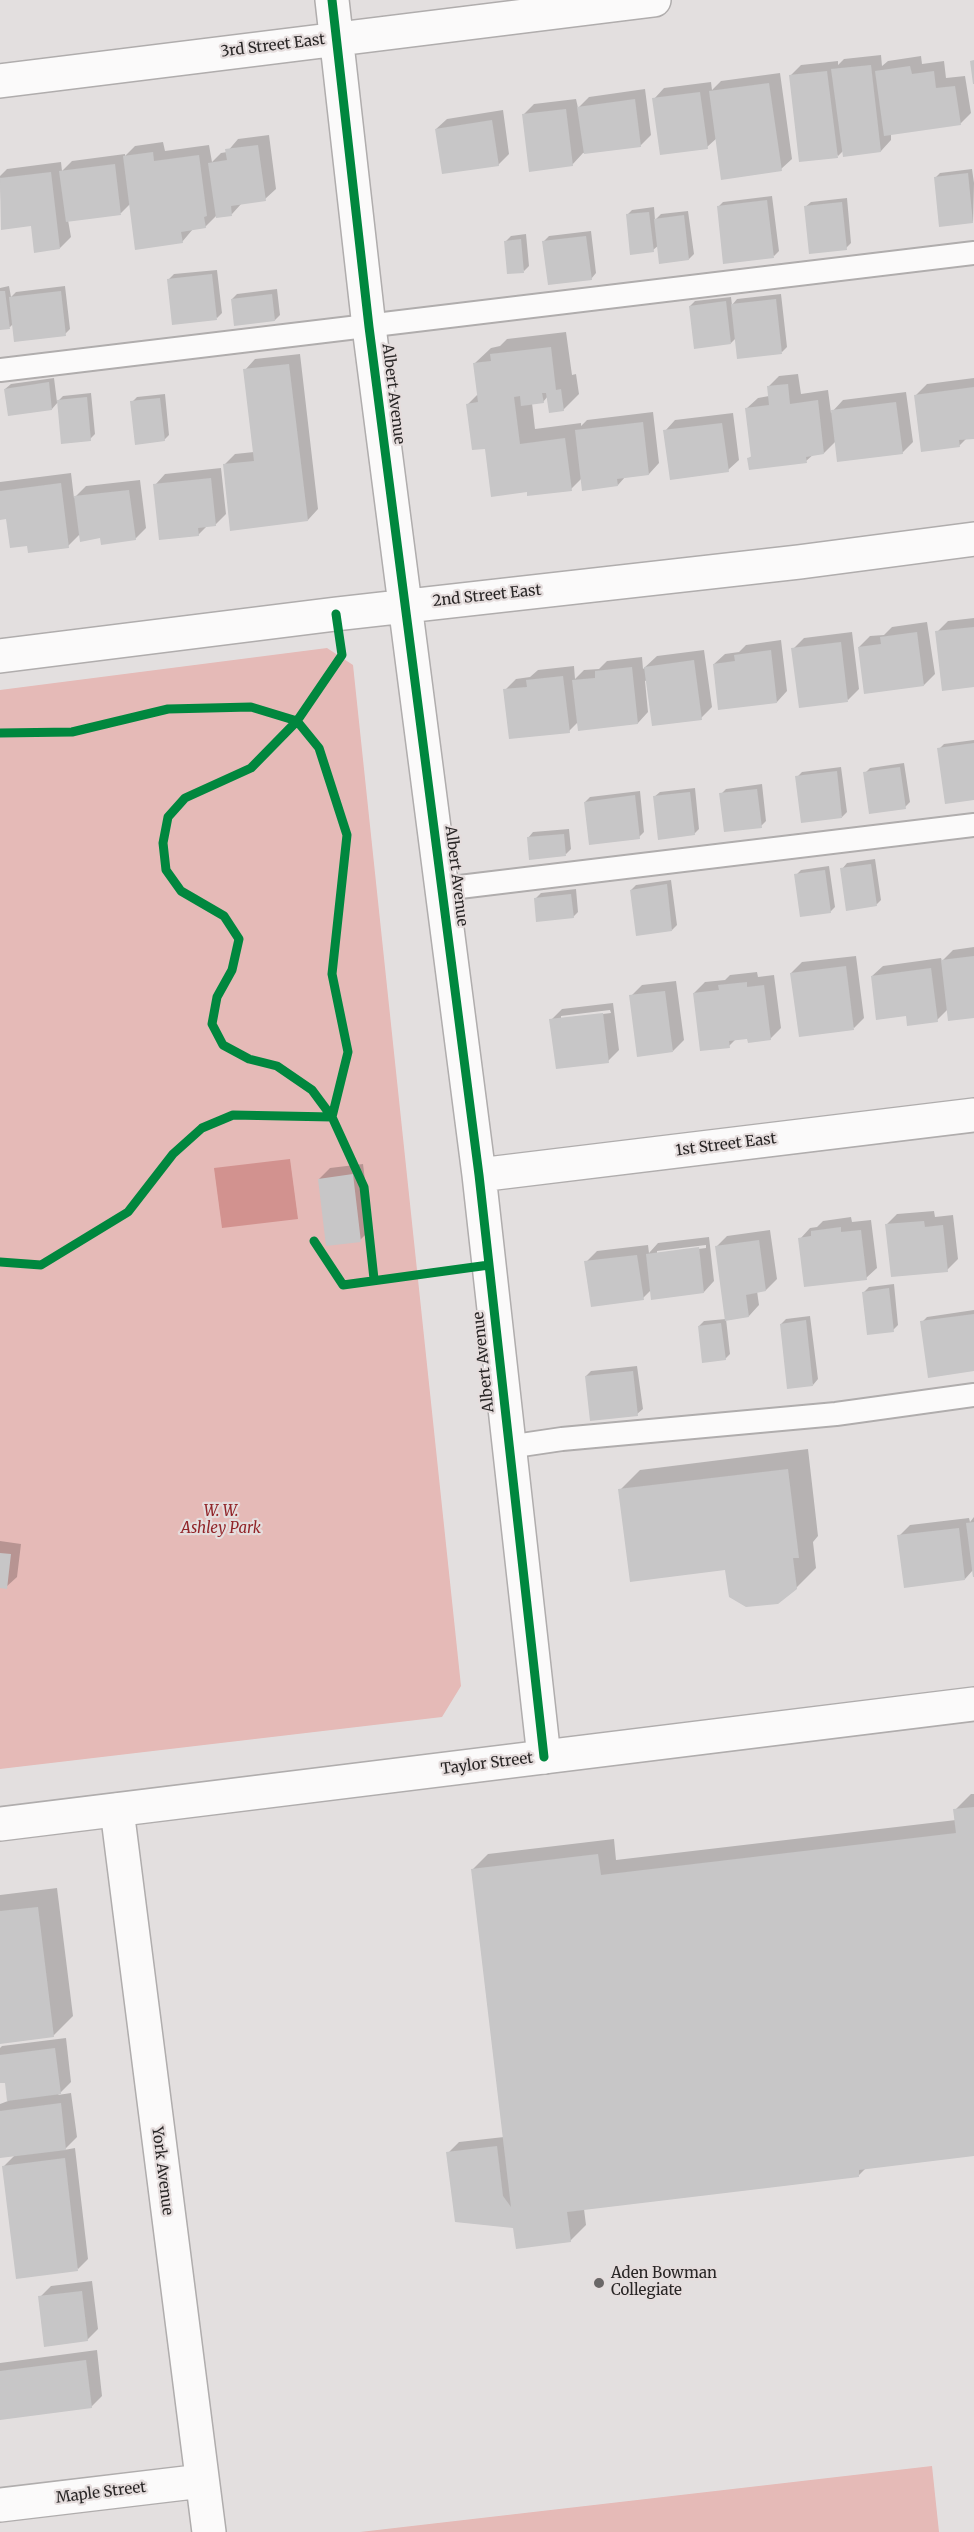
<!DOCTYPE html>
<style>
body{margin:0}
canvas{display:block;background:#e3dfdf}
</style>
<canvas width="974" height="2532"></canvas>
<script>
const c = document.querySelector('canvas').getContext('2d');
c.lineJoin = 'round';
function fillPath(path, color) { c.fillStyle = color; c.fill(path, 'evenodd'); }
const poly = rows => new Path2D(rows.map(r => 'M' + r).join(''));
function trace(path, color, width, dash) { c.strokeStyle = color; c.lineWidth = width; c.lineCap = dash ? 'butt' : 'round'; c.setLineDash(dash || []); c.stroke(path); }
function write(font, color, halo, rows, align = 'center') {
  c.font = font + ' Merriweather,serif'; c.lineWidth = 4.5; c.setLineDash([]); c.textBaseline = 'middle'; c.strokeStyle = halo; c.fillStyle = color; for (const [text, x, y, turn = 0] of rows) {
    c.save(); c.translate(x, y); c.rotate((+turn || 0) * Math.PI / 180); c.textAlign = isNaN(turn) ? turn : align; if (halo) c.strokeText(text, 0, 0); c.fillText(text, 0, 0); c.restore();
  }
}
const green = poly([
 [327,648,353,665,461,1686,442,1717,0,1769,0,690],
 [932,2466,939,2532,360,2532]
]);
const water = poly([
 [290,1159,298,1219,222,1228,214,1168]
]);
const shadow = poly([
 [881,55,882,66,888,61,921,56,922,64,944,61,946,78,965,76,971,113,960,124,891,133,891,140,881,151,843,151,838,156,790,76,801,65,838,61,838,65,844,59],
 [780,73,792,159,781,169,717,138,707,147,654,99,664,88,711,82,712,90,721,81],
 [645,89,651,135,640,146,583,153,572,165,523,115,534,104,576,99,578,108,589,97],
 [503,110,509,154,498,165,436,129,447,119],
 [269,135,276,189,265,199,242,203,232,214,216,216,205,227,193,229,182,242,130,204,121,213,68,220,71,237,60,248,32,224,2,228,0,176,7,169,61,162,62,171,72,161,125,154,125,156,135,146,163,142,165,151,209,145,212,162,221,153,227,152,238,139],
 [972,169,974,183,973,222,935,178,940,173],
 [772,196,779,251,774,256,718,207,723,202],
 [847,198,851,243,846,248,805,207,811,202],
 [654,207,655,220,661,214,688,211,694,254,689,259,659,245,653,250,627,215,632,210],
 [591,231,596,273,591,279,544,241,549,236],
 [526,234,529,266,524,271,506,241,511,236],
 [217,270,222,313,217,318,169,279,174,274],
 [9,286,11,297,16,292,65,286,70,329,65,334,14,323,10,327,0,329,0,288],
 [277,289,280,315,275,320,232,299,237,294],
 [781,294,787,347,782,352,736,338,731,343,690,306,695,301,731,297,732,305,737,299],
 [566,332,572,375,576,374,579,394,563,410,548,396,543,402,532,403,535,429,581,423,581,426,587,420,653,412,659,463,649,474,626,476,618,485,582,478,571,489,528,491,486,447,468,404,479,393,475,363,491,348,500,346,507,339],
 [300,354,318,509,308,520,224,465,235,454,254,452,245,370,255,359],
 [798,374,801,394,828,390,831,413,843,400,906,392,913,442,902,453,836,441,824,453,814,454,806,461,749,458,753,455,747,408,758,398,769,396,768,387,779,376],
 [54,378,57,402,63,396,91,393,95,434,90,439,58,402,52,409,5,389,11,384],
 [974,378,974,437,967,438,959,446,916,395,927,384],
 [165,394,169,435,164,440,132,402,137,397],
 [733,413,739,460,728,470,665,431,675,420],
 [221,468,226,514,215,525,207,526,198,535,155,485,165,474],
 [71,473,74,498,86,486,140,480,146,528,135,539,80,534,68,546,29,544,7,518,0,518,0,482],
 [974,618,974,685,937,632,948,621],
 [927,622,935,674,924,685,859,647,870,636,884,635,892,627],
 [852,632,859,689,848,700,793,649,804,638],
 [781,640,787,691,777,702,714,664,725,654,739,652,746,645],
 [704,650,712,707,701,718,648,680,645,681,648,712,638,723,578,722,569,731,505,690,516,679,530,677,538,670,574,666,575,679,584,670,599,669,607,661,642,657,643,669,657,656],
 [974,740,974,798,939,749,944,744],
 [904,763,910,802,905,807,865,773,870,768],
 [841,767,847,812,842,817,797,777,802,772],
 [762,784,766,821,761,826,721,794,726,789],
 [695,788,699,829,694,834,654,797,660,792],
 [640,791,644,832,639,837,585,802,590,797],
 [569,829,571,849,566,854,528,838,533,832],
 [875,859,881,900,876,905,842,869,847,863],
 [829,866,835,907,830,912,796,875,801,870],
 [671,880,677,925,672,930,631,890,636,885],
 [576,889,578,912,573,917,536,898,541,893],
 [974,947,974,1016,948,1009,937,1020,907,1014,872,976,883,966,941,958,942,961,953,950],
 [856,956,864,1018,854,1028,791,973,802,962],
 [757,972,758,977,774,975,781,1028,770,1039,737,1038,729,1046,694,993,705,982,725,980,730,975],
 [676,981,684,1040,673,1051,631,996,642,985],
 [613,1003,619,1050,608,1061,551,1020,562,1009],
 [610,1010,611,1013,561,1019,561,1016],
 [363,1164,371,1229,360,1240,319,1179,330,1168],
 [934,1211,935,1217,953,1215,958,1259,947,1270,886,1225,897,1214],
 [851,1217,852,1222,871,1220,877,1268,866,1278,800,1239,810,1228,817,1227,823,1221],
 [770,1230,777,1279,766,1290,757,1291,759,1305,749,1316,726,1319,730,1354,725,1359,699,1326,704,1321,726,1319,716,1247,727,1236],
 [709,1237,714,1281,704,1292,652,1289,643,1298,586,1262,597,1251,648,1245,649,1253,658,1243],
 [706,1245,706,1248,657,1254,657,1251],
 [894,1284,898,1325,893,1330,864,1292,869,1287],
 [974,1310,974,1370,922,1322,927,1317],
 [810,1316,818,1379,813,1385,781,1324,786,1319],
 [637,1366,643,1409,637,1414,586,1376,591,1371],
 [808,1449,818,1536,813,1542,816,1568,796,1588,727,1569,620,1490,640,1470],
 [974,1517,974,1577,973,1570,965,1579,899,1536,910,1525,969,1518,970,1522],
 [0,1541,21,1544,17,1577,6,1587,0,1587],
 [971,1794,974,1794,974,2155,866,2168,859,2175,584,2209,586,2225,570,2241,515,2225,448,2153,459,2142,504,2137,472,1870,488,1854,614,1839,616,1860,956,1820,955,1810],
 [57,1888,73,2016,53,2036,0,2042,0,1895],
 [66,2038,71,2082,58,2095,71,2093,77,2137,64,2150,75,2148,88,2259,78,2269,3,2167,16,2154,0,2156,0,2104,8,2101,6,2081,0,2082,0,2048,2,2046],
 [92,2281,98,2329,87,2340,40,2297,51,2286],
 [97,2350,102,2396,91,2407,0,2419,0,2363]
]);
const building = poly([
 [974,60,974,84,973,84,970,61],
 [871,65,881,152,843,157,831,69],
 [910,66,912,74,934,71,936,88,955,86,961,125,884,136,875,71],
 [827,71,838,158,799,162,789,75],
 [769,83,782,171,721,180,709,91],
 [700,92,708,149,660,155,652,98],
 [635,99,641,147,584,154,577,107],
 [566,109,573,166,529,172,522,114],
 [492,120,499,166,442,174,435,129],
 [258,145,266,201,231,206,232,216,216,218,208,163,227,160,225,149],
 [153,152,154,161,199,155,207,216,204,217,206,228,181,232,183,243,135,250,123,156],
 [115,164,121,215,66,222,59,171],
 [51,172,60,249,34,253,31,226,1,230,0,178],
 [968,173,973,223,939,227,934,177],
 [767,200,774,258,723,264,717,206],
 [842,202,847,250,809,254,804,206],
 [649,212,654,252,630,255,626,214],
 [684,215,689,260,659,264,654,219],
 [586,236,592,280,548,285,542,241],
 [521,239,524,273,507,274,504,241],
 [212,274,217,320,172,325,167,279],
 [0,291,5,291,10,329,0,330],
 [61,291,66,336,14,342,9,297],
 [272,294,275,321,234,326,231,299],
 [776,299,782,354,737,359,731,304],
 [726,301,731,344,694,349,689,306],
 [551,347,556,390,561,389,564,411,549,413,546,393,542,393,544,403,521,406,520,396,514,397,520,444,565,438,572,491,527,496,527,492,491,497,485,449,472,450,466,404,478,402,473,363,491,361,490,354],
 [289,364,308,521,230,531,223,464,254,461,243,369],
 [49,382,52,410,8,416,4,389],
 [788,384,790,404,818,400,824,454,806,457,807,463,749,470,747,458,751,457,745,408,769,405,767,386],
 [974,387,974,439,959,440,960,447,921,452,914,395],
 [87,397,91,441,61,444,57,400],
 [160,398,165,441,135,445,130,401],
 [896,402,903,454,837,462,831,410],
 [643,422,649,475,617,479,618,486,582,491,575,430],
 [722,423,729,472,670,480,663,430],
 [211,478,216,526,198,528,199,536,159,540,153,484],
 [61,483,69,548,28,553,27,546,10,548,6,519,0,520,0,491],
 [129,490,136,540,101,545,100,538,80,542,74,496],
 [974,627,974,687,942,691,935,631],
 [917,632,924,686,864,694,858,647,881,644,880,637],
 [841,642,848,702,799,708,791,648],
 [771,650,777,703,718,710,713,664,735,661,734,655],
 [694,660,702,720,652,726,644,667],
 [632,667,638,724,578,731,572,680,595,678,595,671],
 [563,676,570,733,509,739,503,689,527,687,526,680],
 [974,743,974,800,945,804,937,748],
 [900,767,906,809,869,814,863,772],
 [837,771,842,818,801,823,795,776],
 [757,789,762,828,724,832,719,793],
 [690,792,695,835,658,840,653,796],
 [635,795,640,839,589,845,584,802],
 [564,834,566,856,529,860,527,837],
 [871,864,877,906,846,911,840,868],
 [825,870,831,913,800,917,794,874],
 [667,884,672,931,636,936,630,890],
 [571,894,574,918,536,922,534,898],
 [974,956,974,1018,948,1021,941,960],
 [846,966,854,1030,799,1037,790,973],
 [931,968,938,1022,907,1026,906,1016,876,1020,871,976],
 [747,982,747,987,764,985,771,1040,748,1043,747,1039,729,1041,730,1048,700,1051,693,993,719,990,718,985],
 [665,991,673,1052,637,1057,629,995],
 [603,1013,609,1063,556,1069,549,1019],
 [353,1174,361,1242,326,1246,318,1179],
 [924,1221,925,1227,943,1225,948,1272,891,1277,885,1224],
 [841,1227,841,1232,861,1230,867,1280,804,1287,798,1238,811,1236,811,1231],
 [759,1240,766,1291,746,1295,749,1317,725,1321,715,1246],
 [699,1247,704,1293,651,1300,646,1254],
 [637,1255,644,1300,591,1307,584,1261],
 [889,1288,894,1332,867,1335,862,1292],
 [974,1314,974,1371,928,1378,920,1321],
 [806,1320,813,1386,787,1389,780,1324],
 [721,1323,726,1360,702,1363,698,1326],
 [633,1371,638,1416,590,1421,585,1376],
 [788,1469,799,1558,793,1558,797,1589,778,1604,746,1607,729,1597,725,1570,630,1582,618,1489],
 [974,1522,974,1577,973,1577,966,1523],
 [959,1528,965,1580,904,1588,897,1535],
 [0,1553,11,1554,7,1589,0,1588],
 [974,1807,974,2156,859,2170,859,2177,567,2212,571,2242,516,2249,513,2228,455,2222,446,2152,497,2146,503,2196,511,2207,471,1869,598,1854,601,1875,956,1833,953,1809],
 [38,1907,54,2037,0,2044,0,1911],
 [55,2048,61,2094,7,2101,5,2083,0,2083,0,2055],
 [61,2103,66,2150,0,2158,0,2111],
 [65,2158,78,2271,16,2279,2,2166],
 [82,2291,88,2341,44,2347,38,2296],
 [86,2360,92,2408,0,2420,0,2371]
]);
const lane = poly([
 [0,370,974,253],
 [443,889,974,825],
 [508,1447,562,1439,836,1414,974,1395]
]);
const street = poly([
 [332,0,369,327,479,1175,544,1757],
 [0,81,654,0],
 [0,656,336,614,799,562,974,539],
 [479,1175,974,1115],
 [117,1810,209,2532],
 [0,2505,202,2481]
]);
const secondary = poly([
 [0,1824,974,1704]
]);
const cycleway = poly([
 [332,0,369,327,479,1175,544,1757],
 [0,733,72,732,168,709,251,707,297,721,342,655,336,614],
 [314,1241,343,1285,489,1265],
 [0,1262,41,1265,128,1212,173,1154,202,1128,233,1115,332,1117,312,1090,277,1066,249,1059,223,1045,212,1024,217,997,232,970,239,939,224,916,181,891,166,870,163,843,168,817,185,798,251,768,297,721,319,748,347,835,332,974,348,1052,332,1117,364,1187,374,1279]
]);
const markers = [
 [599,2283,6,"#6a6767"]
];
const streetNames = [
 ["3rd Street East",273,46,-7],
 ["Albert Avenue",393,394,83],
 ["2nd Street East",487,596,-6],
 ["Albert Avenue",456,876,83],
 ["1st Street East",726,1145,-7],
 ["Albert Avenue",484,1362,-96],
 ["Taylor Street",487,1764,-7],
 ["York Avenue",162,2171,83],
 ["Maple Street",101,2493,-7]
];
const parkNames = [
 ["W. W.",221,1512],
 ["Ashley Park",221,1529]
];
const poiNames = [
 ["Aden Bowman",611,2274],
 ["Collegiate",611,2291]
];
fillPath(green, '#e5bab7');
fillPath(water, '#d2928f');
fillPath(shadow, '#0003');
fillPath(building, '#c7c6c7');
trace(lane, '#b0adad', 26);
trace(street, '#b0adad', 36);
trace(secondary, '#b0adad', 36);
trace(lane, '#fbfafa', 22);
trace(street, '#fbfafa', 33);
trace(secondary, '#fbfafa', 33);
trace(cycleway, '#00873e', 9);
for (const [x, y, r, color] of markers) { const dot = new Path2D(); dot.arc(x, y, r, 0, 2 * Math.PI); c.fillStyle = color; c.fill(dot); trace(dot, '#e5dddd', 2); }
write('15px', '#292626', '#e5dddd', streetNames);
write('italic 15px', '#912529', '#e5dddd', parkNames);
write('15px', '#292626', '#e5dddd', poiNames, 'left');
</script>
